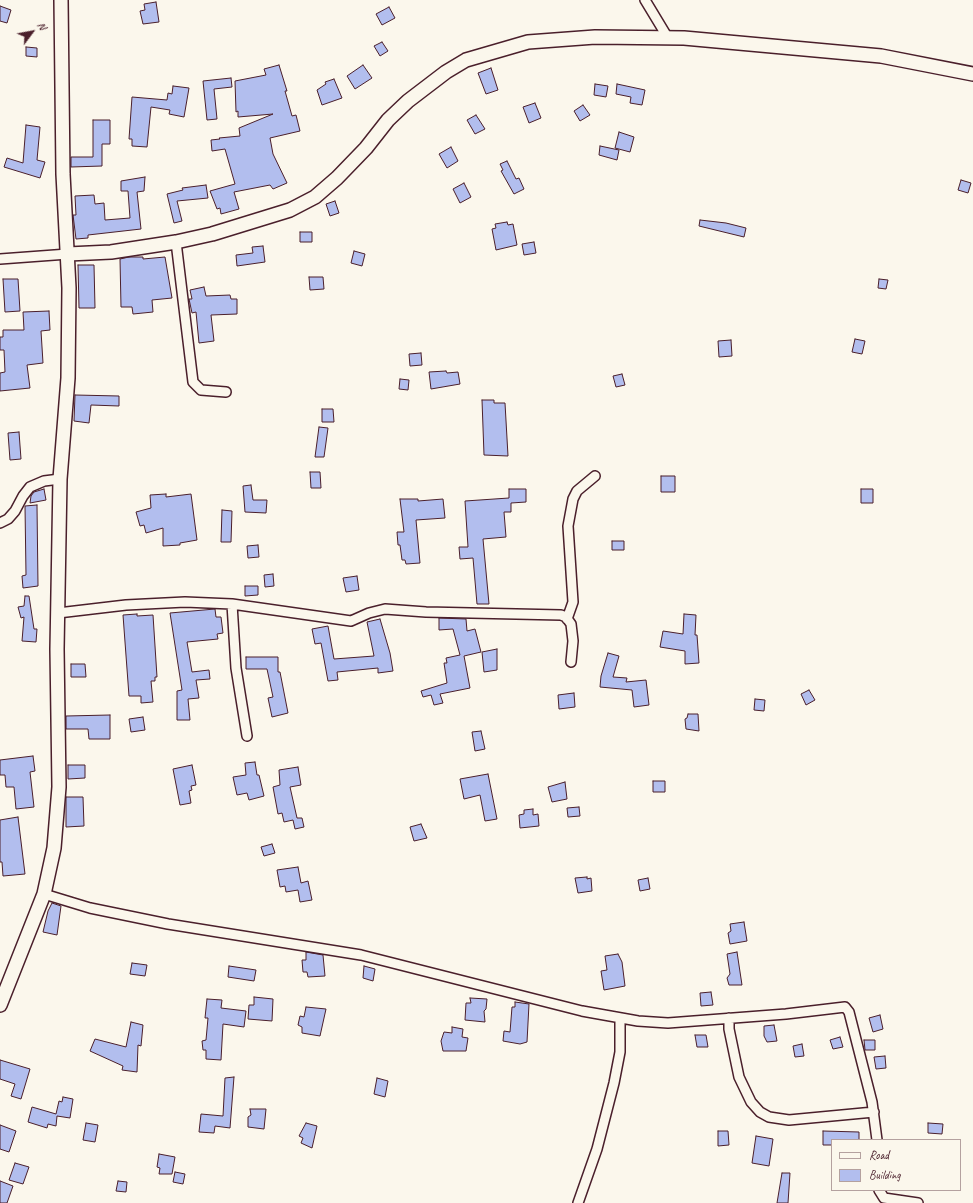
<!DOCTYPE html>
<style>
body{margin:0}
#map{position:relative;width:973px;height:1203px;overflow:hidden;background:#fbf7ec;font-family:Caveat,sans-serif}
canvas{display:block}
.legend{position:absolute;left:831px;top:1139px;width:130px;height:52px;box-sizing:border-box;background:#fbf7ec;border:1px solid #b4a19f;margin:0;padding:5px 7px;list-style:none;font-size:12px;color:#4a1f2b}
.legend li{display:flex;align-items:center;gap:8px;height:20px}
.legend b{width:20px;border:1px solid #b4a19f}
.north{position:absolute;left:12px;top:12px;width:40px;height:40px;-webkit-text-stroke:3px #fbf7ec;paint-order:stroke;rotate:58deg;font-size:11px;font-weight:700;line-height:16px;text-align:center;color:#4a1f2b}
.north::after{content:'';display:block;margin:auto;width:14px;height:18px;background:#4a1f2b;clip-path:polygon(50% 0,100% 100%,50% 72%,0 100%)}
</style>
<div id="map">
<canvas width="973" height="1203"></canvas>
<ul class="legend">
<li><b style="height:5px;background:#fbf7ec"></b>Road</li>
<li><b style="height:11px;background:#b2beee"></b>Building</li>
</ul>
<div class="north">N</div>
</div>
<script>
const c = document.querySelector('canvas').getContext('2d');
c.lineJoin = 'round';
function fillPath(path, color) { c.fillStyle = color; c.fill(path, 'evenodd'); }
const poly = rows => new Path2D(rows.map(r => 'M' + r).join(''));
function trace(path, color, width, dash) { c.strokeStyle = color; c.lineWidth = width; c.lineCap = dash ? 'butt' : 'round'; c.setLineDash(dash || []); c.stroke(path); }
const building = poly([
 [156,2,159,22,143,24,140,11,145,10,144,4,156,2],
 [0,6,11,10,7,23,0,21,0,6],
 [389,7,395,18,382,25,376,14,389,7],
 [382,42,388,51,380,56,374,46,382,42],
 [26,47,37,48,37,57,26,56,26,47],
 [279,65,287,91,285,91,292,116,296,115,300,131,270,138,273,154,287,183,273,189,270,185,234,192,239,209,221,214,220,208,217,209,210,191,235,184,225,149,212,151,211,140,220,139,219,138,240,136,239,128,273,114,238,117,238,111,236,112,235,81,266,75,264,69,279,65],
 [363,65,372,78,355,89,347,76,363,65],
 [491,68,498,90,486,94,478,73,491,68],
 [231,78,232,87,214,89,217,119,207,120,203,81,231,78],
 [334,79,342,98,322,105,317,90,326,84,325,82,334,79],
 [595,84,608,86,606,97,594,95,595,84],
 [617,84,645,90,642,105,630,103,631,97,616,94,617,84],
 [173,86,189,88,184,117,169,114,170,110,151,107,147,147,132,146,132,139,129,139,132,97,167,100,168,93,172,94,173,86],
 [535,103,541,118,529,123,523,107,535,103],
 [583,105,590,115,580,121,574,111,583,105],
 [476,115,485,129,475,134,467,120,476,115],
 [93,120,110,120,110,144,102,144,102,166,71,167,71,157,93,157,93,120],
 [26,125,40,127,37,160,45,162,40,178,4,167,7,158,23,163,26,125],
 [619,132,634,137,630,152,615,148,619,132],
 [600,146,619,150,617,160,599,155,600,146],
 [451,147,458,161,447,168,439,154,451,147],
 [507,161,516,179,519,178,524,189,514,194,501,171,503,170,500,164,507,161],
 [145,177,144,191,137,192,141,229,88,235,88,238,76,239,73,215,76,215,75,196,94,195,95,204,104,203,105,220,130,218,128,191,121,191,121,181,145,177],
 [961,180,971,183,968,193,958,190,961,180],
 [464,183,471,197,460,203,453,189,464,183],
 [206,185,208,198,177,201,182,221,174,223,167,194,183,190,182,188,206,185],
 [335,201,339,213,330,216,326,204,335,201],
 [700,220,726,223,746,228,744,237,699,226,700,220],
 [507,222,508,225,513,224,517,245,496,250,492,229,496,228,495,224,507,222],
 [300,232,312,232,312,242,300,242,300,232],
 [534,242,536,253,524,255,522,244,534,242],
 [263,246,265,262,237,266,236,255,253,253,252,247,263,246],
 [354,251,365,254,362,266,351,263,354,251],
 [129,257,143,257,143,259,165,257,172,298,152,300,153,312,133,314,132,307,121,307,120,259,129,257],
 [78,265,94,265,95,308,79,308,78,265],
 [309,277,323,277,324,289,310,290,309,277],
 [3,279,18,279,20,311,5,312,3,279],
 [879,279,888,280,886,289,878,288,879,279],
 [204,287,206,296,230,295,231,299,237,299,237,314,211,315,214,341,199,343,196,312,192,313,189,299,192,299,190,290,204,287],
 [49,311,50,330,41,331,43,363,27,365,30,388,0,391,0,373,5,372,4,350,0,350,0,337,3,337,3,330,24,330,23,312,49,311],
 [855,339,865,341,862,354,852,352,855,339],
 [731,340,732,356,719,357,718,341,731,340],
 [421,353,422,365,410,366,409,354,421,353],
 [446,371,447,373,458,372,460,384,431,389,429,372,446,371],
 [622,374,625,385,616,387,613,376,622,374],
 [400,379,409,380,408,390,399,389,400,379],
 [75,395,119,396,119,406,91,405,89,423,74,421,75,395],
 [482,400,494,400,494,403,505,403,508,456,484,455,482,400],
 [322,409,333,409,334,422,322,422,322,409],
 [319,427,328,428,324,457,315,457,319,427],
 [19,432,21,459,10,460,8,433,19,432],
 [310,472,320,472,321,488,311,488,310,472],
 [661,476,675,476,675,492,661,492,661,476],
 [251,485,253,500,267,500,266,513,245,512,243,486,251,485],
 [44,489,46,500,30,503,31,496,34,492,44,489],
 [509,489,526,489,526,502,511,503,511,512,504,512,506,537,483,539,489,604,477,604,473,558,460,559,459,547,468,547,465,501,509,498,509,489],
 [861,489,873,489,873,503,861,503,861,489],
 [166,494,166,497,191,494,197,540,180,543,180,545,163,546,163,528,146,533,144,525,140,526,136,512,151,508,150,495,166,494],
 [400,499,418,499,418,501,443,499,445,518,416,520,420,563,406,564,405,560,402,560,400,545,398,545,397,532,404,532,400,499],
 [37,505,38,586,23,588,22,576,26,575,25,506,37,505],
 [222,510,232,511,231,542,221,542,222,510],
 [612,541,624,541,624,550,612,550,612,541],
 [258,545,259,557,248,558,247,546,258,545],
 [273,574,274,586,265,587,264,575,273,574],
 [357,576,359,590,346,592,343,578,357,576],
 [245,586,258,586,258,595,245,596,245,586],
 [25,596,29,596,34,629,37,629,36,642,22,641,24,617,21,618,18,607,24,606,25,596],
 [215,609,216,617,221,617,223,633,217,634,218,639,187,642,192,672,209,670,210,679,196,680,199,698,188,699,190,720,177,720,177,691,182,690,170,613,215,609],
 [137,614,137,616,153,615,157,677,155,677,155,681,151,681,153,702,141,703,141,696,129,696,123,615,137,614],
 [684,614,696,615,695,635,697,635,699,663,685,664,685,651,660,647,663,631,683,634,684,614],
 [439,618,466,619,467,631,475,629,481,652,464,656,470,688,440,694,443,703,434,705,431,695,423,697,421,691,447,683,444,663,447,663,446,658,460,655,453,629,439,630,439,618],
 [380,619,390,653,393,671,378,673,378,668,337,672,338,680,328,681,321,643,315,644,312,629,328,626,334,659,374,656,367,622,380,619],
 [497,649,497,670,484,672,482,652,497,649],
 [608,653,619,656,613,677,627,678,626,682,646,680,649,705,634,707,632,690,600,687,601,676,608,653],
 [246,657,278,657,278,672,280,672,288,713,272,717,268,698,273,697,267,669,246,669,246,657],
 [71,664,85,664,86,677,71,677,71,664],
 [809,690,815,700,806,705,801,694,809,690],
 [574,693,575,707,559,709,558,695,574,693],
 [755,699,765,700,764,711,754,710,755,699],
 [688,714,698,714,699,731,686,729,685,719,687,718,688,714],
 [110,715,110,739,89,739,88,729,66,729,66,716,110,715],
 [143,717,145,730,131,732,129,719,143,717],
 [481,731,485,749,475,751,472,732,481,731],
 [33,756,35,771,30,772,34,807,16,809,14,787,6,787,5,775,0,775,0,760,33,756],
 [255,762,257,775,259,775,264,796,249,800,247,793,237,795,233,777,246,775,245,763,255,762],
 [68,765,85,765,85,778,68,779,68,765],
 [192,765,196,785,191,786,192,790,189,791,191,803,180,805,173,769,192,765],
 [298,767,301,785,290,787,297,818,302,818,304,827,295,829,293,820,284,822,282,813,278,814,273,787,280,785,279,770,298,767],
 [488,774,497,819,485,821,480,795,464,799,460,779,488,774],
 [653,781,665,781,665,792,653,792,653,781],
 [565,782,567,799,552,802,548,787,565,782],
 [66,797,83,797,84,826,66,827,66,797],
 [579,807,580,816,568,817,567,808,579,807],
 [533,809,533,815,538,814,539,826,520,828,519,815,524,814,524,810,533,809],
 [18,817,25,874,3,876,2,862,0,862,0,820,18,817],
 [421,824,427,838,414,841,410,827,421,824],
 [272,844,275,853,264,856,261,847,272,844],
 [298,867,301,883,308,881,312,900,300,902,298,890,286,892,285,886,280,887,277,870,298,867],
 [587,877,587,879,591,878,592,891,578,893,575,878,587,877],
 [648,878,650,889,640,891,638,880,648,878],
 [52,903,61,906,57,935,43,932,48,911,52,903],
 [744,922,747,941,730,944,728,933,731,931,730,924,744,922],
 [306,952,323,955,325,976,308,977,307,972,303,972,302,960,306,960,306,952],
 [737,952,742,985,729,985,727,978,730,974,727,954,737,952],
 [618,954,622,962,625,986,604,990,601,971,607,970,605,956,618,954],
 [132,963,147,965,145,976,130,974,132,963],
 [229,966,256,970,254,981,228,977,229,966],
 [364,966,375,969,373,981,363,978,364,966],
 [711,992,713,1005,701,1006,700,993,711,992],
 [254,997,273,999,272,1021,248,1019,249,1005,254,1005,254,997],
 [470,998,487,999,486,1009,484,1011,485,1022,465,1020,466,1003,471,1003,470,998],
 [207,999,222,1000,221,1008,246,1011,244,1027,223,1024,221,1060,206,1059,206,1050,203,1050,202,1041,206,1040,208,1018,205,1018,207,999],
 [515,1002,529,1004,527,1042,520,1044,503,1041,504,1031,510,1032,512,1007,515,1007,515,1002],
 [306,1007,326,1009,320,1036,302,1033,302,1027,298,1025,300,1016,304,1017,306,1007],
 [880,1015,883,1029,873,1032,869,1018,880,1015],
 [131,1022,143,1025,141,1046,138,1045,137,1072,122,1070,123,1066,90,1051,95,1039,126,1047,131,1022],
 [774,1025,777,1041,767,1042,764,1036,764,1026,774,1025],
 [452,1027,463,1029,462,1037,468,1038,466,1051,443,1051,441,1041,444,1032,452,1033,452,1027],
 [695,1035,706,1035,708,1047,697,1047,695,1035],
 [840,1037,843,1047,833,1049,830,1040,840,1037],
 [864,1040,875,1040,875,1050,865,1050,864,1040],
 [802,1044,804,1056,795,1057,793,1046,802,1044],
 [885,1056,886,1068,876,1069,874,1057,885,1056],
 [0,1060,30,1069,21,1099,11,1096,15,1084,0,1079,0,1060],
 [234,1077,230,1128,215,1126,214,1133,199,1132,201,1114,223,1116,225,1078,234,1077],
 [377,1078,388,1081,385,1097,374,1094,377,1078],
 [63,1097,73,1099,70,1118,57,1116,56,1126,48,1124,47,1128,28,1122,32,1107,56,1114,59,1101,62,1102,63,1097],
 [250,1109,266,1109,264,1129,248,1127,248,1117,251,1115,250,1109],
 [86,1123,98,1125,95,1142,83,1140,86,1123],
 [306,1123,317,1126,312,1148,301,1143,303,1138,299,1136,306,1123],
 [928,1123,943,1124,942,1134,928,1133,928,1123],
 [0,1125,16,1131,9,1152,0,1149,0,1125],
 [718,1131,728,1131,729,1145,718,1146,718,1131],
 [823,1131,859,1132,859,1140,832,1140,832,1145,823,1145,823,1131],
 [756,1136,773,1139,769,1166,752,1163,756,1136],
 [159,1154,175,1157,172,1174,159,1174,160,1168,157,1167,159,1154],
 [15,1163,29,1167,23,1184,9,1180,15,1163],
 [175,1172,185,1174,183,1184,173,1182,175,1172],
 [782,1173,790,1173,788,1203,777,1203,782,1173],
 [0,1181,13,1186,7,1203,0,1203,0,1181],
 [118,1181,127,1182,126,1192,116,1191,118,1181]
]);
const street = poly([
 [645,0,668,38],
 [176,242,193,382,201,390,226,392],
 [0,259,68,254],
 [0,523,8,519,15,511,23,496,30,487,44,481,60,479],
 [232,604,236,668,247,736],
 [58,613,126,605,185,602,232,604,351,621,369,613,385,609,426,612,561,615,566,617,571,624,573,641,571,662],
 [567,619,573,602,568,526,573,499,577,491,595,476],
 [44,894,90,908,168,924,361,955,582,1011,638,1021,668,1023,786,1014,845,1007,849,1012,872,1102,877,1140],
 [729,1018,729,1029,739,1077,751,1102,760,1112,769,1117,789,1120,874,1112],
 [879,1190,884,1198,918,1203],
 [578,1203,597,1149,614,1083,620,1052,620,1019]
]);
const secondary = poly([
 [68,254,111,252,176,242,212,234,290,210,315,197,337,178,366,148,388,120,408,101,446,72,466,60,528,42,595,37,684,38,881,56,973,74],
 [0,1005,44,894,54,848,59,787,57,649,60,479,68,378,69,288,63,174,61,0]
]);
fillPath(building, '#b2beee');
trace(building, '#4a1f2b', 1);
trace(street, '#4a1f2b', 12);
trace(secondary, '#4a1f2b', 16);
trace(street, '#fbf7ec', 9);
trace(secondary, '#fbf7ec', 13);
</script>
